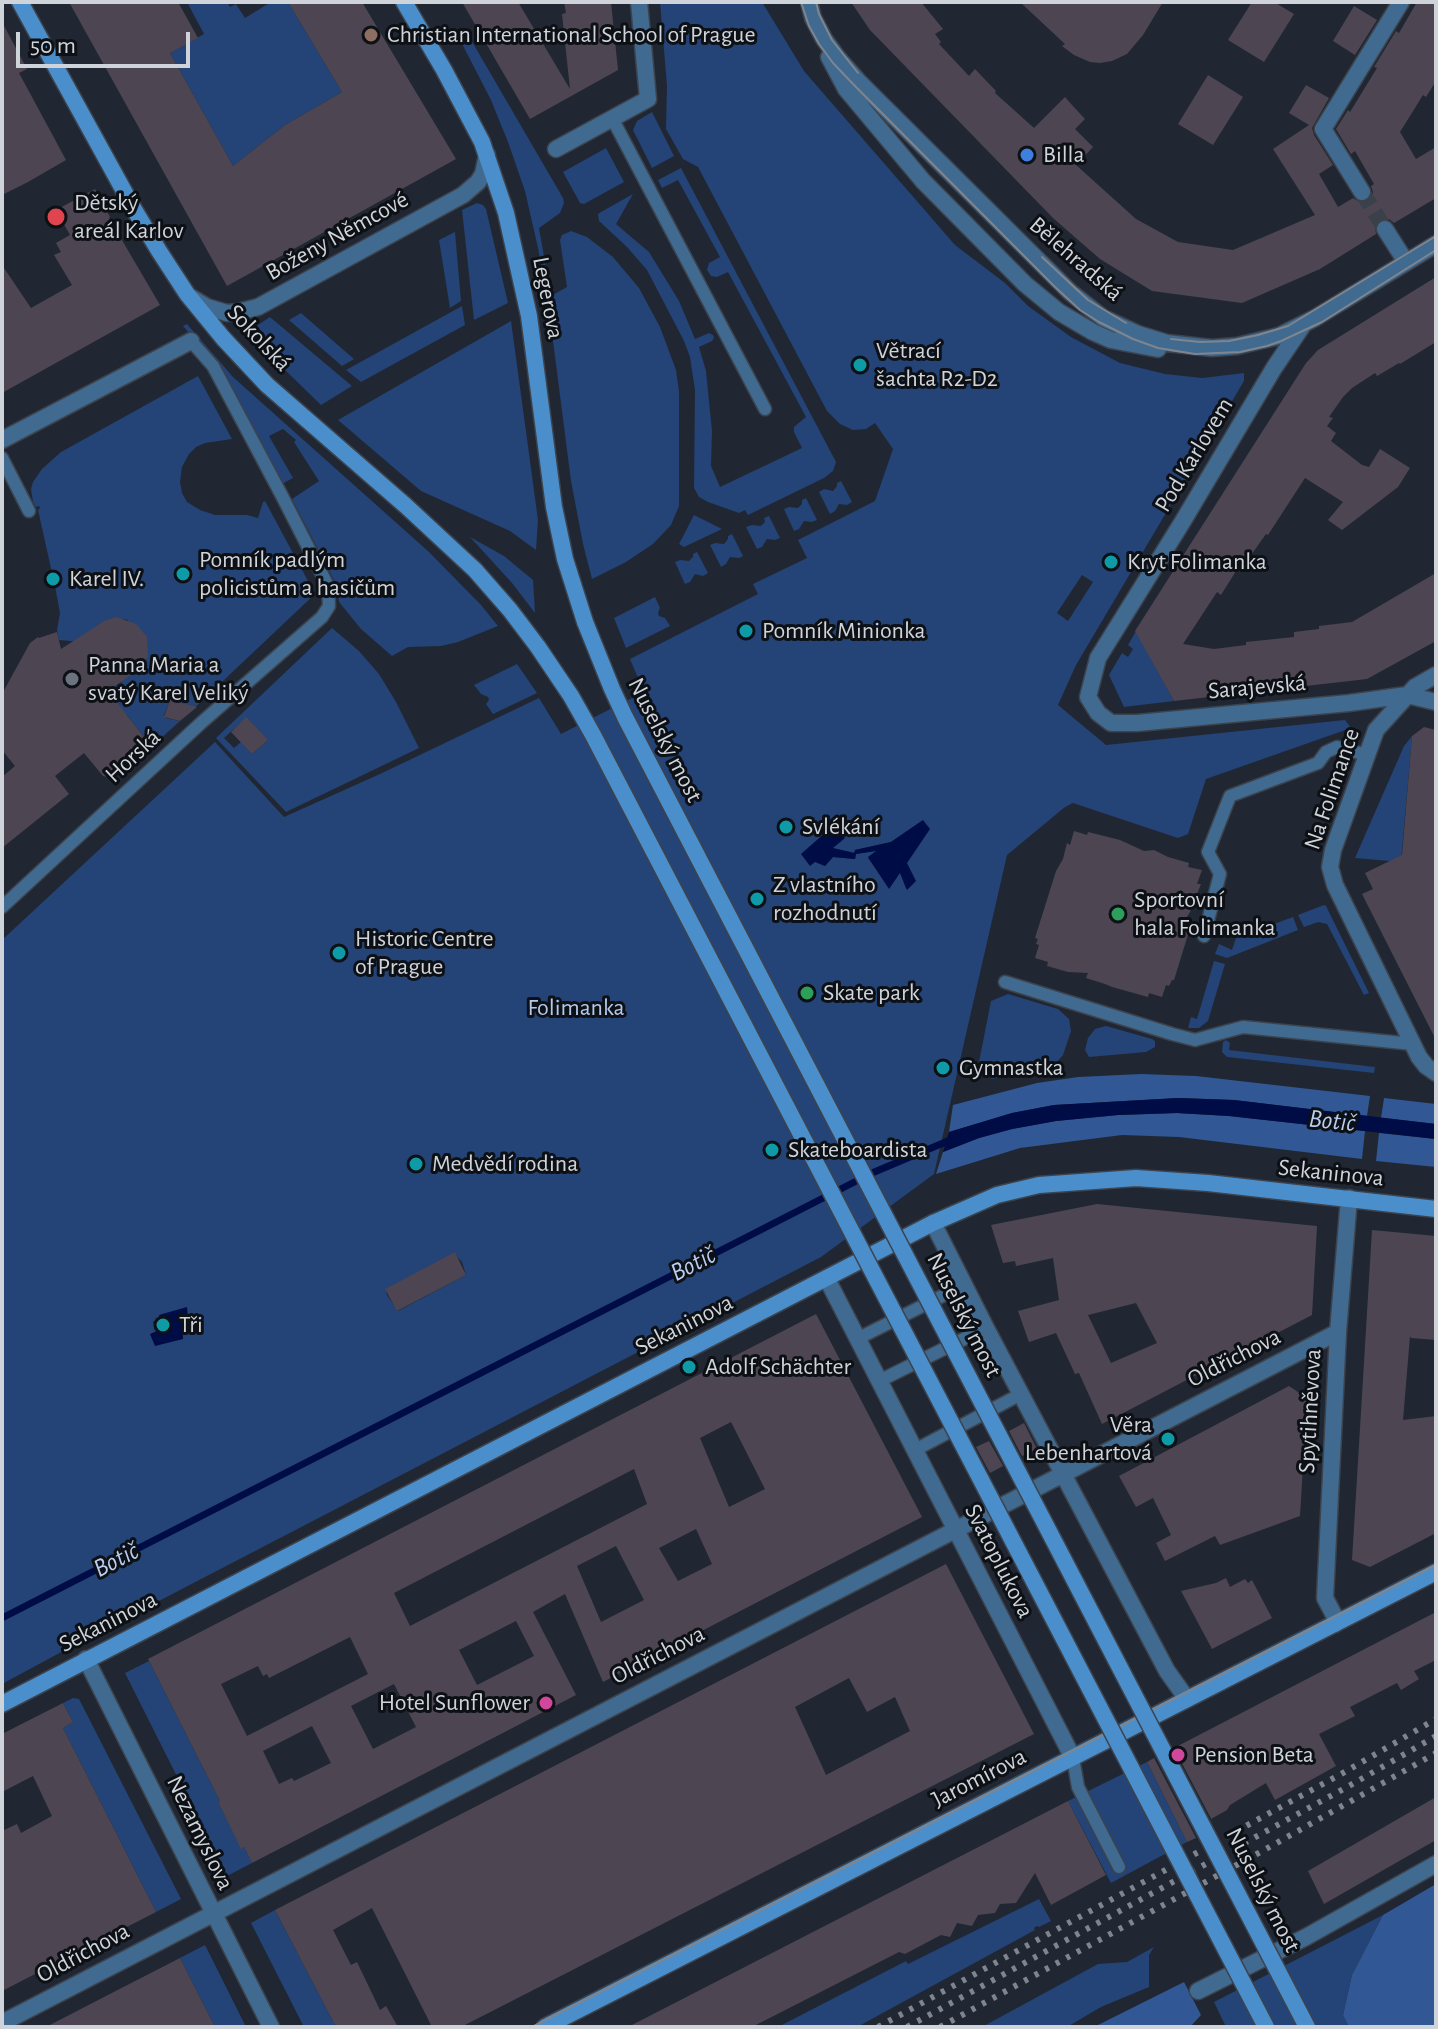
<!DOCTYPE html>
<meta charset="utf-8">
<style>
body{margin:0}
#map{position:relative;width:1438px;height:2029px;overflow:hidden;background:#202732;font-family:"Alegreya Sans",sans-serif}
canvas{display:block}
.frame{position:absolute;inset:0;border:4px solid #cfd4db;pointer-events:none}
.scale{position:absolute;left:16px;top:32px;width:174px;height:36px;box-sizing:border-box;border:4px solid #cfd4db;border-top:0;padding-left:10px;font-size:24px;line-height:28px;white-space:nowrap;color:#cfd4db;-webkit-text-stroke:6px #0d1014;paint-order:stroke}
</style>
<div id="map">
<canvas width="1438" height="2029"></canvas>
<div class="frame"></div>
<div class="scale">50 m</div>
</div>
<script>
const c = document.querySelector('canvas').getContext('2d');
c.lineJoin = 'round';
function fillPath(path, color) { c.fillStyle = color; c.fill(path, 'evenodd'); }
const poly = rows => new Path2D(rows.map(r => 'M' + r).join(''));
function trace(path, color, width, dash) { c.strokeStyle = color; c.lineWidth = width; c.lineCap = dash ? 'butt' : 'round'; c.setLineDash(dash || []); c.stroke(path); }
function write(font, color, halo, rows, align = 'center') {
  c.font = font + ' "Alegreya Sans",sans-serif'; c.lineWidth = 6; c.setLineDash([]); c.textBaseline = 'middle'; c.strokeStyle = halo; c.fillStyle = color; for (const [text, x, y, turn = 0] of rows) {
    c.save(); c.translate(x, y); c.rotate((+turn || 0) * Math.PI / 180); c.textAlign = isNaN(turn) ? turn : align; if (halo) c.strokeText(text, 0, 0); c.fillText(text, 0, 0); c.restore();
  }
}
const green = poly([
 [187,2,227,2,230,7,236,4,245,18,271,2,288,2,342,92,285,125,233,166,170,53,204,34],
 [660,2,762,2,804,71,955,245,1005,283,1028,306,1071,337,1120,363,1165,374,1202,378,1244,373,1244,381,1076,665,1058,705,1106,745,1345,720,1351,728,1206,779,1188,834,1178,838,1073,803,1065,807,1007,855,934,1174,821,1257,78,1643,2,1684,2,940,215,742,284,817,380,774,539,698,561,734,644,692,630,659,758,594,753,584,807,558,798,540,875,501,893,449,875,423,866,429,853,430,840,424,827,411,698,167,683,159,666,129,667,86],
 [1082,575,1093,582,1068,621,1057,613],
 [922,821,907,863,906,889,900,872,889,888,868,858,879,850,856,854,855,859,833,857,825,866,815,861,832,848,855,853,855,850,891,842],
 [454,1253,462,1262,466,1275,398,1311,387,1295,386,1289],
 [467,33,563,198,564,203,560,213,539,228,551,296,567,287,560,240,562,235,571,231,587,237,613,257,639,288,660,327,676,370,679,391,679,506,671,525,653,544,626,562,592,579,583,544,571,481,548,302,538,248,525,191,508,142,491,100,459,38],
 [652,112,674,156,652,168,633,130,637,121],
 [606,148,624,182,584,204,580,203,563,172],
 [681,168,836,462,833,471,824,478,748,515,745,510,739,513,708,502,699,497,694,488,695,390,690,357,684,341,647,270,627,247,599,221,598,214,601,212,633,194,616,224,649,252,679,301,695,339,709,333,713,335,714,338,712,341,699,347,706,371,712,431,711,466,720,487,802,448,794,432,794,427,806,417,728,272,717,277,711,276,707,270,709,263,720,257,678,180,662,188,658,180],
 [477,203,483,205,486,209,508,303,474,320,462,210],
 [455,232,461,301,450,308,439,240],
 [462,306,465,325,361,382,346,370],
 [301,313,354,359,342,366,289,320],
 [270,317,352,386,321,405,283,368,254,334,255,327],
 [511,321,538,520,536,550,510,531,421,491,338,420],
 [187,324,233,377,429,552,481,605,498,626,458,642,441,646,408,647,392,656,361,629,339,602,337,586,292,499,319,481,294,442,296,440,283,429,269,436,293,478,282,484,220,368,183,326],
 [198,376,232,439,205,443,196,447,189,454,182,467,180,482,182,493,187,502,200,510,215,515,247,515,258,518,263,502,265,501,315,594,188,714,185,704,171,701,169,703,164,715,166,718,180,721,147,751,144,748,144,737,127,715,111,707,114,683,117,686,122,682,117,676,129,676,141,667,145,662,126,628,128,620,123,619,81,642,59,640,57,630,60,613,55,586,38,510,40,508,39,506,36,507,33,502,31,489,33,482,42,469,61,452],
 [841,481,852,502,847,505,839,504,835,511,830,514,819,492,824,489,833,491,837,486,837,483],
 [806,498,817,520,812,522,804,521,799,529,794,531,784,509,789,507,798,508,802,504,802,500],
 [694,515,722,529,684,547,679,544],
 [769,516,780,538,775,540,767,539,762,547,757,549,746,527,752,525,761,526,765,522,764,518],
 [732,534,743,556,739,558,730,557,726,564,721,567,710,545,715,543,724,544,728,539,728,536],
 [470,537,504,556,533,580,535,613,512,583],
 [697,552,708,573,703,576,695,574,690,582,685,584,675,562,680,560,689,561,693,557,693,554],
 [655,597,660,608,658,613,659,616,665,618,670,626,626,648,614,618],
 [332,628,359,651,379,674,396,702,419,748,286,812,216,738],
 [246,718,267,741,252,754,241,742,234,748,224,738],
 [1136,631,1174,701,1124,707,1109,675,1122,653,1128,657,1133,649,1128,645],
 [517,664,537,693,493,714,486,704,489,700,488,697,481,694,474,685],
 [1412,736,1401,862,1355,858,1404,746],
 [1324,905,1326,906,1369,993,1364,995,1327,924,1318,922,1304,927,1298,915],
 [1293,917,1298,930,1227,958,1215,954,1219,944,1232,950,1236,938],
 [1214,961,1225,964,1208,1021,1199,1028,1188,1028,1191,1017,1197,1019],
 [1008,994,1058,1009,1069,1019,1071,1031,1063,1055,1056,1063,1048,1067,992,1079,982,1073,979,1062,991,1001],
 [1106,1026,1152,1039,1155,1041,1155,1047,1146,1052,1089,1057,1085,1050,1088,1038,1095,1029],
 [1226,1040,1230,1043,1229,1050,1375,1067,1374,1073,1227,1057,1222,1052,1223,1042],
 [149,1661,220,1801,218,1802,241,1848,244,1847,252,1863,227,1876,125,1673],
 [73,1698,79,1699,181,1899,156,1912,63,1728,73,1722,63,1703],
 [1147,1762,1187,1842,1111,1883,1068,1801],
 [1039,1899,1051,1921,1039,1927,1037,1926,1034,1928,1035,1930,857,2027,778,2027,906,1961,908,1964],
 [275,1910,335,2025,333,2027,304,2027,251,1923],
 [1383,1915,1352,1975,1343,2015,1349,2027,1226,2027,1214,2002],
 [205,1945,246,2027,215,2027,180,1958],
 [1154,1947,1149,1955,1149,1987,1101,2007,1067,2027,982,2027,1098,1964,1127,1962]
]);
const forest = poly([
 [1141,1074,1196,1076,1370,1096,1367,1116,1234,1100,1178,1098,1054,1105,1012,1113,949,1132,953,1105,1037,1083,1078,1077],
 [1384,1098,1436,1104,1436,1124,1381,1118],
 [1177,1113,1229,1116,1365,1131,1362,1159,1179,1137,1122,1135,1020,1148,936,1174,943,1152,979,1138,1012,1129,1056,1121,1118,1115],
 [1379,1133,1436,1139,1436,1167,1376,1161],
 [1436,1884,1436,2027,1349,2027,1343,2015,1352,1975,1383,1915],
 [1184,1982,1201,2015,1190,2027,1094,2027]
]);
const water = poly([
 [923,820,930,829,907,863,916,881,907,890,900,873,889,889,868,857,876,851,856,854,855,859,833,857,825,866,815,862,810,866,801,854,834,825,845,838,833,848,854,853,855,850,891,842],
 [1178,1098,1234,1100,1436,1124,1436,1139,1229,1116,1177,1113,1118,1115,1056,1121,1012,1129,979,1138,943,1152,949,1132,1012,1113,1054,1105],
 [187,1307,188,1317,182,1319,183,1339,155,1346,150,1334,157,1331,153,1322,161,1320,159,1315]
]);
const stream = poly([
 [2,1618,872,1173,955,1138]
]);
const building = poly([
 [69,2,178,2,198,38,170,53,233,166,285,125,342,92,288,2,362,2,456,159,227,286],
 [462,2,518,2,570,89,562,14,566,13,564,2,611,2,618,70,530,119],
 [851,2,921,2,943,29,935,34,941,42,939,44,969,76,975,69,996,91,995,93,1034,128,1065,97,1072,105,1085,119,1075,129,1093,147,1076,165,1136,219,1178,242,1233,250,1315,215,1273,149,1309,125,1289,113,1306,85,1329,98,1312,128,1314,135,1333,165,1319,174,1338,207,1353,198,1362,203,1367,202,1371,198,1373,192,1371,186,1374,184,1355,151,1351,154,1336,129,1348,110,1350,112,1377,68,1374,67,1396,31,1399,33,1417,2,1436,2,1436,81,1426,97,1423,95,1400,132,1416,159,1436,147,1436,198,1394,223,1389,219,1380,219,1375,225,1376,234,1320,269,1242,303,1152,291,1100,259,1053,218,870,30],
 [1020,2,1163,2,1143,35,1127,54,1112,61,1100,63,1090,62,1074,55,1062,46,1065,44],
 [1252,2,1274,2,1294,14,1264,62,1228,40],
 [1354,6,1377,20,1355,55,1333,41],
 [2,22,27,69,19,73,66,160,28,182,2,195],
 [1208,75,1243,97,1213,145,1178,124],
 [95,189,110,217,109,218,160,305,2,393,2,265,31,308,72,285,54,255,61,252,56,243,70,235,56,210],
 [1436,277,1436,342,1400,364,1399,363,1377,376,1375,373,1352,388,1343,397,1329,417,1333,418,1327,426,1336,433,1331,441,1362,465,1369,467,1380,449,1410,468,1398,487,1342,530,1328,520,1343,502,1305,478,1268,535,1266,534,1239,572,1236,571,1221,595,1217,592,1183,644,1214,649,1246,645,1246,642,1294,637,1294,632,1319,629,1319,626,1352,622,1436,573,1436,641,1367,679,1174,701,1135,631,1306,363,1318,350],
 [117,617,136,624,147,637,148,656,141,668,108,691,144,737,143,740,147,751,113,778,103,776,84,753,55,776,69,794,2,848,2,777,15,766,2,750,2,694,30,643,38,637,39,638,57,632,61,649,106,620],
 [170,700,197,707,180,721,164,717],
 [246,717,268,740,252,754,231,732],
 [1424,727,1436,730,1436,1040,1362,894,1373,889,1365,873,1402,855,1412,736],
 [1074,831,1087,835,1088,832,1120,840,1144,851,1154,850,1168,857,1189,863,1188,867,1202,870,1197,884,1201,884,1190,912,1183,923,1191,925,1174,980,1172,980,1169,986,1166,985,1162,997,1149,993,1148,997,1112,987,1105,984,1086,978,1088,973,1068,972,1047,966,1048,962,1035,958,1039,945,1036,944,1038,939,1035,938,1056,871,1063,859,1067,843,1070,845],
 [1097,1204,1317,1226,1312,1315,1102,1424,1079,1373,1075,1374,1056,1333,1029,1342,1018,1311,1059,1300,1053,1258,1016,1266,1015,1261,1003,1263,991,1225],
 [1136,1303,1157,1343,1111,1363,1088,1315],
 [1372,1230,1436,1236,1436,1340,1411,1338,1410,1336,1403,1420,1436,1416,1436,1533,1370,1567,1352,1560],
 [455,1252,466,1275,397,1311,385,1289],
 [816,1314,922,1517,603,1682,565,1594,533,1612,576,1695,252,1863,244,1847,241,1849,218,1802,220,1801,148,1659],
 [731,1422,765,1489,729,1507,700,1438],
 [634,1469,647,1504,410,1626,394,1593],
 [696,1529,712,1564,678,1581,659,1548],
 [616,1546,644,1600,601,1622,577,1566],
 [516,1621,534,1656,477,1685,459,1650],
 [350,1637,368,1674,247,1736,221,1684,258,1666,263,1676,267,1674,269,1678],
 [394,1684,416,1727,373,1749,351,1706],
 [312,1726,331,1763,294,1781,292,1778,279,1784,263,1751],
 [1289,1386,1307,1398,1300,1516,1220,1545,1215,1536,1165,1561,1156,1543,1171,1535,1153,1498,1136,1507,1119,1476],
 [1024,1423,1037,1449,1022,1456,1009,1431],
 [989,1441,1003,1466,990,1473,976,1447],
 [946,1564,1034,1734,461,2027,432,2027,372,1908,333,1930,351,1965,357,1962,380,2010,386,2006,398,2027,336,2027,275,1910],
 [849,1678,867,1712,895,1697,910,1731,826,1775,795,1707],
 [1226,1578,1230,1587,1245,1579,1248,1583,1252,1580,1272,1618,1212,1649,1181,1591,1216,1583],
 [1436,1612,1436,1660,1414,1671,1419,1679,1401,1690,1397,1683,1350,1707,1355,1716,1319,1734,1336,1766,1275,1800,1266,1783,1230,1805,1227,1810,1211,1819,1216,1828,1174,1748],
 [63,1703,73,1722,63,1728,156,1912,2,1991,2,1831,17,1824,21,1833,52,1816,33,1776,2,1792,2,1734],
 [1154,1758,1196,1838,1187,1842,1147,1762],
 [1436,1797,1436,1840,1324,1904,1308,1871],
 [1068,1801,1106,1875,1051,1905,1035,1873,1016,1903,1000,1904,995,1913,978,1915,972,1926,957,1923,950,1937,941,1935,905,1954,899,1952,752,2027,628,2027],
 [180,1958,215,2027,46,2027,106,1996]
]);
const minorTunnel = poly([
 [1362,192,1385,229]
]);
const service = poly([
 [612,118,765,409],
 [2,458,29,511],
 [2,907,201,723,322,617,329,606,328,586,282,496,213,366,191,341],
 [1204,936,1220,874,1208,852,1230,796,1318,763,1326,752,1337,747,1367,755],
 [1005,982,1172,1034,1195,1040,1243,1027,1413,1044],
 [857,1339,964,1285],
 [879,1381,986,1328],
 [915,1450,1021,1394],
 [1073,1758,1078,1787,1119,1867]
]);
const minor = poly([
 [556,149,648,99,639,2],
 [1362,192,1323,129,1401,2],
 [1385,229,1406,262],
 [192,298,207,307,227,313,238,312,258,307,463,195,478,182,483,174,487,155],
 [1303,325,1274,368,1183,521,1098,658,1088,697,1098,713,1111,723,1137,723,1349,703,1407,695,1436,702],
 [2,440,191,341],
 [1436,675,1415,687,1376,730,1333,850,1330,867,1335,885,1419,1057,1426,1066,1436,1073],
 [933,1223,986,1328,1167,1671,1187,1699],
 [827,1279,1073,1758],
 [1335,1624,1335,1617,1325,1598,1338,1332,1349,1198],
 [86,1659,271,2027],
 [1198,1991,1306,1937,1436,1864],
 [2,2023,1338,1332]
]);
const tertiary = poly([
 [809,2,813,18,824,39,837,57,859,82,1070,292,1103,318,1138,334,1167,343,1212,348,1237,346,1279,336,1315,318,1436,244],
 [829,57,846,89,923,181,1025,284,1059,312,1093,332,1111,340,1158,349]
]);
const secondary = poly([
 [20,2,135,211,159,251,187,294,223,338,267,385,406,506,475,570,510,610,538,647],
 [404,2,444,70,482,142,506,213,529,316,554,507,565,559,585,622],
 [2,1704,933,1223,997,1195,1039,1185,1136,1178,1208,1183,1436,1209],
 [545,2027,1436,1572]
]);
const tram = poly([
 [801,2,809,26,819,44,833,63,854,85,1055,287,1080,310,1099,322,1133,339,1158,348,1195,354,1240,352,1267,346,1281,341,1322,322,1436,250],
 [816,2,819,14,832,40,858,73],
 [1042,257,1088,300,1126,323],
 [1171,339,1200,342,1229,341,1258,335,1288,326,1436,236],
 [532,2027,1436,1565]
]);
const rail = poly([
 [878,2027,1343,1773,1436,1719],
 [907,2027,1349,1786,1436,1736],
 [940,2027,1266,1849,1436,1753]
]);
const secondaryBridge = poly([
 [585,622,612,689,625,717,1307,2027],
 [538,647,571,696,593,735,1266,2027]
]);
const markers = [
 [371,35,8,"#8d6e63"],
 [1027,155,8,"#3f7fe0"],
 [56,217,10,"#e0444e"],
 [860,365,8,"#0f9aa8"],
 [1111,562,8,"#0f9aa8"],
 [183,574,8,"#0f9aa8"],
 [53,579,8,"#0f9aa8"],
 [746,631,8,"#0f9aa8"],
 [72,679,8,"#6b7280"],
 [786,827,8,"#0f9aa8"],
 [757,899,8,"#0f9aa8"],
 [1118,914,8,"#2e9e5b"],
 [339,953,8,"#0f9aa8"],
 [807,993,8,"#2e9e5b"],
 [943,1068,8,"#0f9aa8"],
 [772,1150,8,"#0f9aa8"],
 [416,1164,8,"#0f9aa8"],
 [163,1325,8,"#0f9aa8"],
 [689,1367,8,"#0f9aa8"],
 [1168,1439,8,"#0f9aa8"],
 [546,1703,8,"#d1479c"],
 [1178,1755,8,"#d1479c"]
];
const poiNames = [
 ["Christian International School of Prague",387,35],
 ["Billa",1043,155],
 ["Dětský",74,203],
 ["areál Karlov",74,231],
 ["Větrací",876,351],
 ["šachta R2-D2",876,379],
 ["Pomník padlým",199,560],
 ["policistům a hasičům",199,588],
 ["Kryt Folimanka",1127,562],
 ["Karel IV.",69,579],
 ["Pomník Minionka",762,631],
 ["Panna Maria a",88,665],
 ["svatý Karel Veliký",88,693],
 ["Svlékání",802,827],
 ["Z vlastního",773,885],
 ["rozhodnutí",773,913],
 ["Sportovní",1134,900],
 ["hala Folimanka",1134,928],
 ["Historic Centre",355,939],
 ["of Prague",355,967],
 ["Skate park",823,993],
 ["Gymnastka",959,1068],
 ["Skateboardista",788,1150],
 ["Medvědí rodina",432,1164],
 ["Tři",179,1325],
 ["Adolf Schӓchter",705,1367],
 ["Věra",1152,1425,"right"],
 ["Lebenhartová",1152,1453,"right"],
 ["Hotel Sunflower",530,1703,"right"],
 ["Pension Beta",1194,1755]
];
const streetNames = [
 ["Boženy Němcové",337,236,-29],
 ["Bělehradská",1076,259,41],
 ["Legerova",548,298,79],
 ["Sokolská",259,338,47],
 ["Pod Karlovem",1194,455,-59],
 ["Sarajevská",1257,687,-5],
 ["Nuselský most",665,740,63],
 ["Horská",133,756,-43],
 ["Na Folimance",1332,789,-71],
 ["Sekaninova",1331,1173,6],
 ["Nuselský most",964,1315,63],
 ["Sekaninova",684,1325,-27],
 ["Oldřichova",1234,1358,-27],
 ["Spytihněvova",1310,1411,-87],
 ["Svatoplukova",999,1561,63],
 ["Sekaninova",108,1622,-27],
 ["Oldřichova",658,1655,-27],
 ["Jaromírova",979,1778,-27],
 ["Nezamyslova",200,1833,64],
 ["Nuselský most",1263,1890,63],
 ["Oldřichova",83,1953,-28]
];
const parkNames = [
 ["Folimanka",576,1008]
];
const waterNames = [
 ["Botič",1332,1121,6],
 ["Botič",693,1264,-27],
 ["Botič",116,1560,-27]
];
fillPath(green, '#244376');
fillPath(forest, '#315795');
fillPath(water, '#000c46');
trace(stream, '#000c46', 7);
fillPath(building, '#4d4652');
trace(minorTunnel, '#3a414b', 16, [16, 8]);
trace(service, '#3c434d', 15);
trace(minor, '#3c434d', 19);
trace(tertiary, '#3c434d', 19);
trace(secondary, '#3c434d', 19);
trace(service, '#406a90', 12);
trace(minor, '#406a90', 16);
trace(tertiary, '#406a90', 16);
trace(secondary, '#4a8fcc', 16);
trace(tram, '#7f858e', 2);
trace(rail, '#7f858e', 6, [4, 8]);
trace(secondaryBridge, '#3c434d', 19, []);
trace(secondaryBridge, '#4a8fcc', 16);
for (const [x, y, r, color] of markers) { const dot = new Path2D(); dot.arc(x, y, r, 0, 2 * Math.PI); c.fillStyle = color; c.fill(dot); trace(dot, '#0d1014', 3); }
write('24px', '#cfd4db', '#0d1014', poiNames, 'left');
write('24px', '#cfd4db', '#0d1014', streetNames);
write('24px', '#b3caed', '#0d1014', parkNames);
write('italic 26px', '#b9cef2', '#0d1014', waterNames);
</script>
